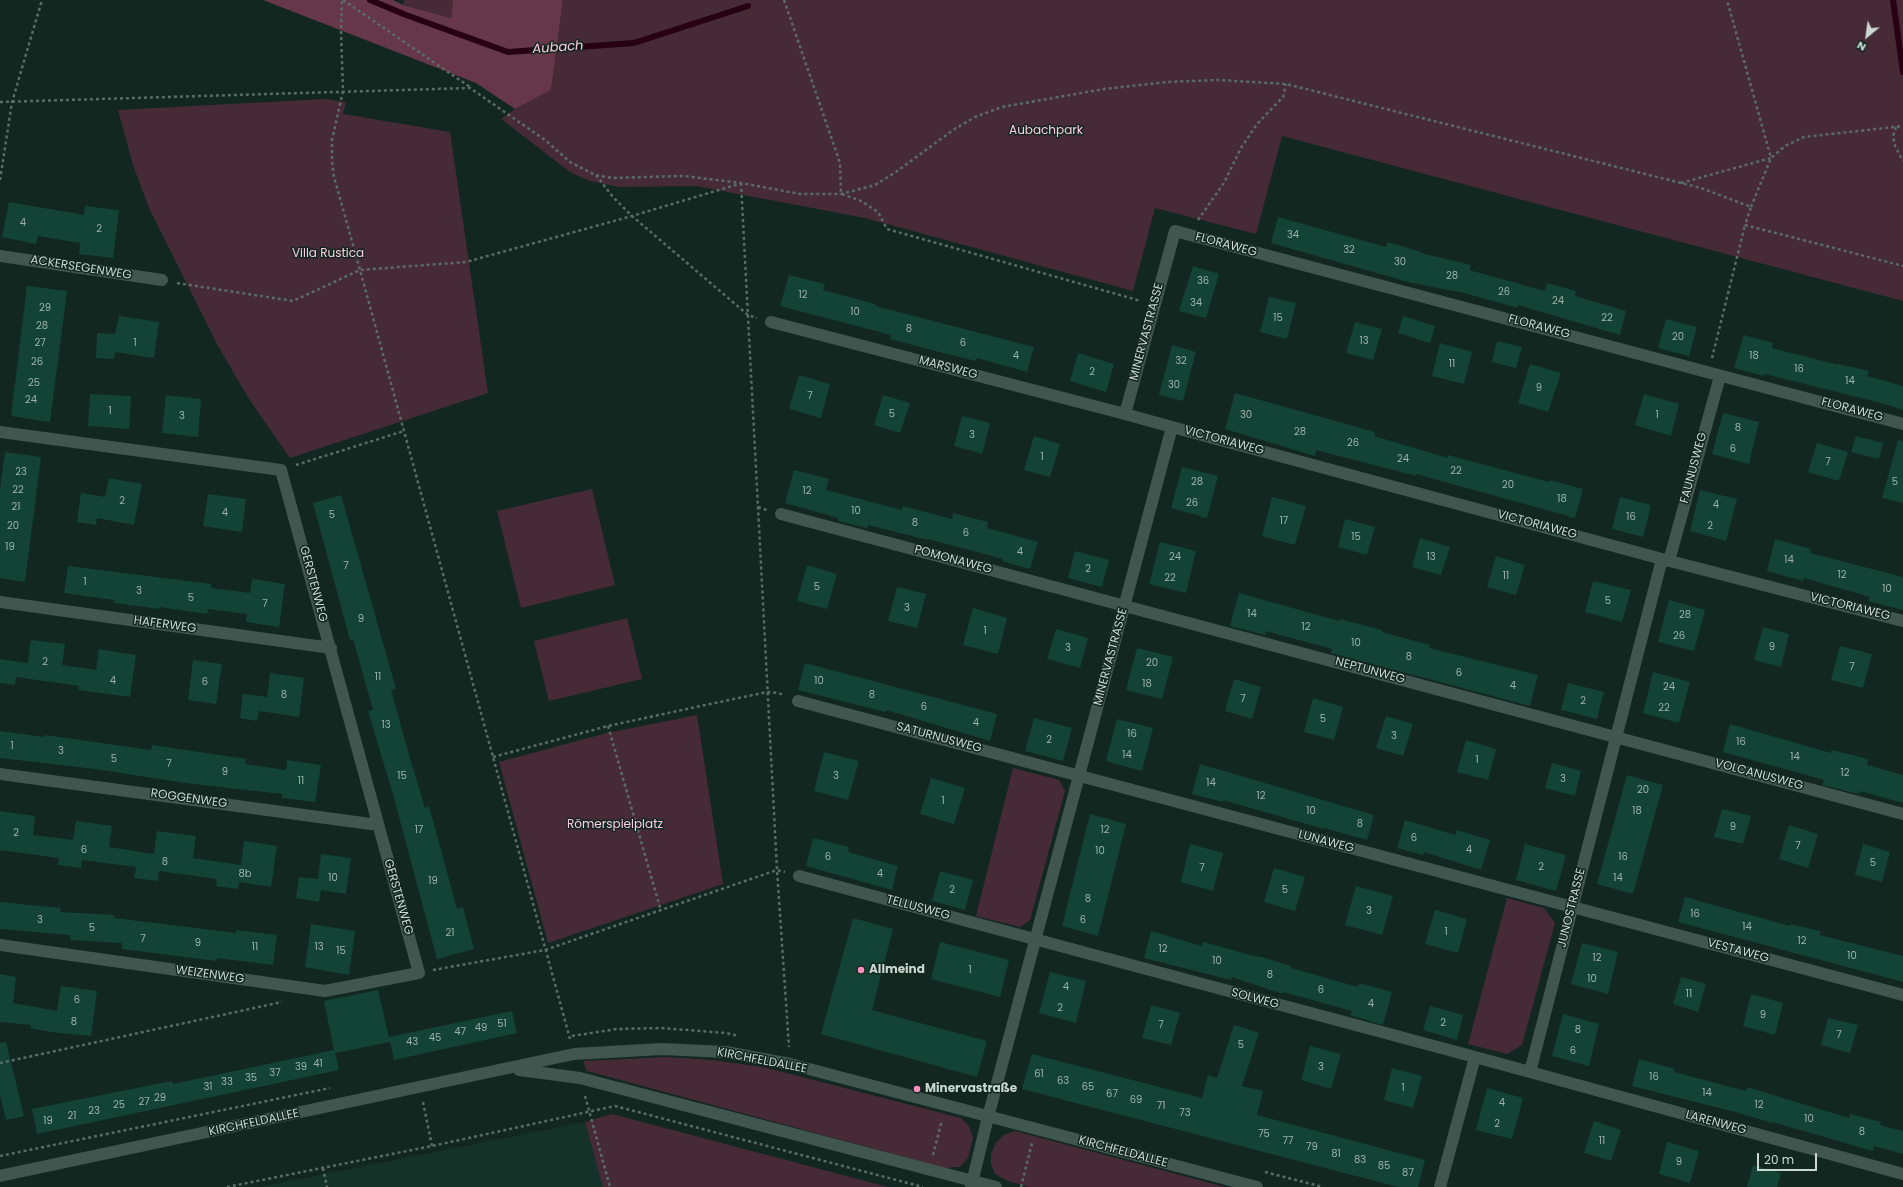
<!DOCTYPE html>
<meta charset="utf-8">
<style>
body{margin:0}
#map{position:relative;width:1903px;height:1187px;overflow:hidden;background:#122720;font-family:Poppins,sans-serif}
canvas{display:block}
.north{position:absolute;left:1847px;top:16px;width:40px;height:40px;-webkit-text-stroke:3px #122720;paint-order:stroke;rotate:209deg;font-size:11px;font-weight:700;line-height:16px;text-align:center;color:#cbd8d2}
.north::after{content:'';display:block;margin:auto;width:14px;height:18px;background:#cbd8d2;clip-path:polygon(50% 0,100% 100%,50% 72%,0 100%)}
.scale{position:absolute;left:1757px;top:1153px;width:60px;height:18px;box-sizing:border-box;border:2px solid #cbd8d2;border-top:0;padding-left:5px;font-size:12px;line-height:14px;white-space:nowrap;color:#cbd8d2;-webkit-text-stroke:3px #122720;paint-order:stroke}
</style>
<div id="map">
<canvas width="1903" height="1187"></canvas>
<div class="north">N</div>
<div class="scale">20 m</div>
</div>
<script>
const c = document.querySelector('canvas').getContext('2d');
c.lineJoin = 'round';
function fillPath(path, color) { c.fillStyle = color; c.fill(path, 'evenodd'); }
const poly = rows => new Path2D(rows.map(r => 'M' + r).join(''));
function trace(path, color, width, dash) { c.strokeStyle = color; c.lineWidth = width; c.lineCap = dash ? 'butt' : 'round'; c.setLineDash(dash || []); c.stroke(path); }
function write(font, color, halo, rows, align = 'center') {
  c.font = font + ' Poppins,sans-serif'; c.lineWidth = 3; c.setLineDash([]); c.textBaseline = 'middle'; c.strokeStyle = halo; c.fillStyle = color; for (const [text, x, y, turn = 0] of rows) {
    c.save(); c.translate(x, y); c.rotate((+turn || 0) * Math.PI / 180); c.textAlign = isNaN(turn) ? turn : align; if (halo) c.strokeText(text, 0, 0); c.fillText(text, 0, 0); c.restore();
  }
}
const built = poly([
 [585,1122,603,1187,260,1187]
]);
const green = poly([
 [404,0,453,0,451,18,403,5],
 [563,0,1903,0,1903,301,1282,136,1256,234,1155,208,1133,291,865,218,696,186,619,187,590,181,570,172,501,119,515,109,551,90],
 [325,99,346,102,343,114,450,132,488,393,290,458,249,399,218,346,149,208,133,165,118,110],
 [592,489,615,585,521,608,497,511],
 [627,618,642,679,549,701,534,641],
 [697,715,723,884,548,943,499,762,607,733],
 [1013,768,1059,780,1065,791,1030,920,1020,927,976,916],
 [1507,898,1544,908,1555,923,1522,1045,1507,1054,1468,1044],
 [668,1057,712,1060,763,1067,961,1118,969,1126,973,1138,968,1158,960,1167,945,1168,587,1071,583,1061],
 [612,1114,888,1187,603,1187,585,1122],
 [1015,1131,1225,1187,1029,1187,1008,1181,995,1174,991,1164,991,1154,996,1143,1004,1135]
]);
const forest = poly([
 [263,0,393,0,403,5,451,18,453,0,563,0,551,90,515,109,476,83]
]);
const stream = poly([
 [370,0,406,15,508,52,634,43,748,6],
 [1893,0,1903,72]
]);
const building = poly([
 [9,202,84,215,85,206,119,210,113,258,79,254,80,243,38,236,36,244,2,237],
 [1278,217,1386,247,1388,242,1421,252,1421,253,1471,265,1469,270,1545,291,1547,283,1576,291,1575,296,1626,311,1620,335,1518,305,1518,308,1464,293,1412,283,1271,243],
 [1193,266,1219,274,1206,318,1179,311],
 [789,275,825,284,823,290,875,304,875,306,1034,347,1027,372,977,358,976,361,943,353,890,339,891,335,780,306],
 [27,286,67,291,50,422,11,416],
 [1269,297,1296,303,1287,339,1260,332],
 [119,316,159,322,154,358,115,352,114,359,96,358,97,333,115,334],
 [1403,316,1435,326,1430,343,1398,333],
 [1666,319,1697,327,1689,356,1658,348],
 [1355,322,1382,329,1373,360,1346,353],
 [1744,335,1773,343,1772,348,1838,365,1838,364,1869,371,1867,376,1903,386,1903,410,1885,404,1765,374,1764,376,1734,368],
 [1497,341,1522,347,1516,368,1492,362],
 [1440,343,1472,352,1464,384,1432,376],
 [1172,345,1196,352,1183,401,1159,395],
 [1078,353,1114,364,1106,392,1070,381],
 [1530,364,1561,373,1548,412,1518,403],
 [799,375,830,384,821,418,789,409],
 [1235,393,1375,432,1374,436,1448,458,1448,455,1549,482,1550,480,1583,489,1575,518,1416,474,1416,476,1316,450,1315,456,1225,429],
 [90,394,131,396,129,429,88,426],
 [1644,394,1679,404,1671,436,1635,425],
 [166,395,201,399,198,437,162,433],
 [883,395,910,403,900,433,874,425],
 [1723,413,1759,422,1749,464,1712,454],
 [962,416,990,423,982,454,954,446],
 [1034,436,1060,444,1050,477,1024,470],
 [1856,436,1883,443,1879,459,1851,452],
 [1898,440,1903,441,1903,503,1882,498],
 [1817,443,1848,452,1839,481,1808,472],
 [5,452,41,457,25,582,0,578,0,489],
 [1182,467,1218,476,1207,518,1171,508],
 [794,470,829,479,826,490,902,510,903,506,952,519,953,513,988,522,987,528,1038,542,1030,569,1002,561,1003,559,928,539,928,540,868,525,867,528,838,521,838,518,785,503],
 [109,478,142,484,134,525,97,518,96,525,77,522,81,493,105,497],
 [1700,490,1737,499,1726,541,1690,531],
 [208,494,246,499,242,532,203,526],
 [341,495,396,689,391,690,409,755,425,808,429,806,457,909,463,907,474,949,437,959,394,798,368,711,373,710,353,639,350,640,313,503],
 [1272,497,1306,506,1295,545,1262,536],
 [1620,497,1651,505,1643,537,1612,529],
 [1345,519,1375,527,1367,555,1338,547],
 [1420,538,1450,547,1441,575,1412,567],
 [1775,539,1811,549,1810,553,1903,577,1903,610,1868,601,1870,597,1804,578,1803,581,1767,571],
 [1160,542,1196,551,1186,593,1149,584],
 [1075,551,1109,560,1102,587,1068,578],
 [1496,556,1525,565,1516,595,1487,587],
 [807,565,837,574,827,609,797,601],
 [68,566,211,584,211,588,250,593,252,579,285,584,279,627,246,622,247,614,208,609,207,614,159,607,159,609,114,603,114,600,64,593],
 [1593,581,1631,590,1622,622,1585,612],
 [897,587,926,594,917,628,888,621],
 [1239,593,1339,621,1340,619,1382,630,1382,632,1430,645,1429,648,1538,675,1530,706,1331,653,1332,649,1266,631,1265,635,1230,626],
 [1669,600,1705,610,1694,651,1658,642],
 [973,608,1007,618,998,654,963,645],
 [1763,627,1789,634,1781,667,1754,660],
 [1056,629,1088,638,1080,668,1047,659],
 [31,640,65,644,62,665,96,670,99,649,136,655,130,697,78,690,79,686,16,677,15,685,0,683,0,659,28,663],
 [1840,646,1872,654,1863,688,1831,680],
 [1137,648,1173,657,1162,699,1126,690],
 [193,660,222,664,216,704,188,700],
 [805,663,997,714,990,741,886,710,885,712,798,690],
 [1653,672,1690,682,1679,723,1643,713],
 [270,673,304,678,299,717,259,711,257,721,240,718,243,694,267,697],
 [1234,679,1261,687,1252,719,1225,711],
 [1568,683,1604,692,1597,719,1561,710],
 [1313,698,1343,707,1334,740,1304,732],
 [1386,716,1413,724,1403,756,1376,748],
 [1034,718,1072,728,1063,761,1025,751],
 [1117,719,1153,728,1142,771,1106,761],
 [1730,724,1831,753,1832,750,1868,759,1867,765,1903,775,1903,803,1860,791,1859,794,1822,785,1824,780,1723,752],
 [0,731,44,737,45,735,151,750,152,745,246,759,245,764,286,770,287,760,321,765,315,802,282,798,282,794,185,783,95,769,0,758],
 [1466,740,1496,749,1488,780,1457,772],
 [824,752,859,761,848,800,814,791],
 [1552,763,1581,771,1575,796,1545,788],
 [1200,764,1374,815,1367,840,1324,828,1324,829,1223,800,1223,802,1192,794],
 [1627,775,1663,785,1633,894,1597,884],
 [931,778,965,788,954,824,920,814],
 [1722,809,1751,816,1743,844,1714,837],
 [0,811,35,816,33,835,73,840,76,821,112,826,109,847,154,854,157,831,196,836,193,858,241,865,244,841,277,846,271,887,239,882,238,889,216,886,217,879,159,871,158,881,134,878,136,867,82,860,81,868,58,865,59,858,0,850],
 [1090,814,1126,824,1098,936,1062,926],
 [1405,820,1455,835,1457,830,1490,840,1481,870,1424,852,1423,855,1397,848],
 [1789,825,1818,834,1808,868,1779,859],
 [813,838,849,847,848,852,898,866,892,890,806,866],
 [1190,844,1223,853,1213,891,1181,882],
 [1525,844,1566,855,1556,891,1516,880],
 [1863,844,1890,852,1882,882,1855,875],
 [321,854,351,858,346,894,321,890,319,902,296,898,299,877,318,879],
 [1274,868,1305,877,1295,911,1264,902],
 [940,871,973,880,965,910,932,901],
 [1356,886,1393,896,1382,935,1345,925],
 [1685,897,1790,926,1790,924,1820,931,1820,935,1903,956,1903,982,1678,922],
 [0,902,61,908,60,912,114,915,114,918,236,933,236,930,277,935,273,965,217,958,216,961,122,949,122,943,70,940,70,935,0,929],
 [1435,910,1467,919,1458,953,1425,944],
 [853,918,893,929,872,1010,987,1041,977,1077,821,1034],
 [311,924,355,931,349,975,305,967],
 [1151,931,1202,946,1203,942,1258,957,1258,956,1291,966,1291,968,1358,987,1359,983,1392,992,1383,1025,1350,1015,1352,1011,1283,992,1283,994,1232,977,1231,980,1144,958],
 [940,942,1009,960,1000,997,931,979],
 [1582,943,1618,952,1608,994,1571,984],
 [1050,972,1086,981,1076,1023,1039,1013],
 [0,974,16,977,13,1003,57,1011,61,986,97,991,91,1036,51,1032,30,1028,31,1025,0,1022],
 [1681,977,1706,984,1698,1012,1673,1004],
 [378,990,389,1037,512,1011,517,1033,394,1060,390,1042,335,1053,339,1070,37,1134,32,1109,172,1081,173,1084,334,1050,324,1001],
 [1751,994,1783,1003,1775,1035,1743,1026],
 [1151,1005,1180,1013,1171,1045,1142,1038],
 [1430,1006,1463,1015,1457,1040,1423,1030],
 [1563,1014,1599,1024,1589,1066,1552,1056],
 [1828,1018,1858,1025,1850,1053,1821,1045],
 [1234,1025,1259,1033,1242,1086,1263,1091,1257,1115,1425,1160,1418,1187,1398,1187,1022,1089,1032,1054,1202,1098,1208,1075,1217,1078],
 [6,1042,24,1116,6,1120,0,1095,0,1043],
 [1310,1046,1341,1054,1331,1089,1301,1080],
 [1639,1059,1675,1069,1674,1072,1746,1091,1747,1087,1849,1118,1850,1114,1881,1122,1880,1125,1903,1131,1903,1154,1874,1146,1873,1151,1772,1122,1772,1123,1739,1113,1632,1086],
 [1392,1068,1422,1076,1413,1108,1384,1100],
 [1487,1088,1523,1098,1512,1139,1476,1130],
 [1594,1121,1621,1130,1611,1161,1584,1153],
 [1667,1142,1699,1151,1690,1183,1659,1174],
 [1753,1165,1781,1173,1777,1187,1747,1187]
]);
const path = poly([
 [343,0,470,87],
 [784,0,840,163,841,194],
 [0,102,470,88,545,140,570,162,595,175,612,178,684,176,741,183,800,194,841,194,875,185,896,172,953,130,975,117,1002,107,1104,89,1167,82,1218,80,1286,84,1701,188,1751,207,1745,225,1903,266],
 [1896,127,1893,136,1895,146,1903,161],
 [596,175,613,197,632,216,748,315,757,318],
 [0,180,12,102,42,0],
 [741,183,777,870,789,1047],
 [1681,183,1771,158,1727,0],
 [842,194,861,201,878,212,887,229,1141,301],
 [1751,207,1771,158,1785,146,1804,137,1903,126],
 [1198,220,1224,183,1241,148,1257,124,1283,97,1286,84],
 [177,283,293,301,360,270,334,177,332,161,332,140,343,91,341,31,342,0],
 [1712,358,1745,225],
 [296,465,404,431],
 [758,507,767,510],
 [608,726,661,911],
 [493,757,608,726,696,707,767,692,778,693,784,695],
 [433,970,545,950,777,870,785,872],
 [572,1036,617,1029,661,1028,726,1033,739,1036],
 [570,1039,360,270,466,262,632,216,739,184],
 [0,1063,282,1002],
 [585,1096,610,1187],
 [423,1102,432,1146],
 [933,1155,942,1120],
 [0,1156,330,1088],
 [323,1168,327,1187],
 [1265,1172,1323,1187],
 [227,1187,432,1146,615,1106,923,1187],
 [1021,1187,1032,1143]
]);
const minor = poly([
 [0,256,162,280],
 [771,322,1125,414],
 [1172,427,1662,559,1903,621],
 [0,432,281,470,419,973,325,991,0,945],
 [781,514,1903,814],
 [1669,561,1720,376],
 [0,602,331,648],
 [798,701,1903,995],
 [0,774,378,825],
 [799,876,1475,1057],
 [519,1070,580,1078,996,1187],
 [1530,1072,1903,1174],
 [0,1176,574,1054,662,1049,726,1052,790,1064,1257,1187],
 [971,1187,988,1117,1172,427,1125,414,1175,231,1903,424],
 [1440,1187,1475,1057,1530,1072,1662,559]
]);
const markers = [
 [861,970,4,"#fe8ebd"],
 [917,1089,4,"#fe8ebd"]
];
const numberNames = [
 ["4",23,223],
 ["2",99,229],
 ["34",1293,235],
 ["32",1349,250],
 ["30",1400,262],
 ["28",1452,276],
 ["36",1203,281],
 ["26",1504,292],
 ["12",803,295],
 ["24",1558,301],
 ["34",1196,303],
 ["29",45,308],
 ["10",855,312],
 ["15",1278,318],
 ["22",1607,318],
 ["28",42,326],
 ["8",909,329],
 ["20",1678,337],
 ["13",1364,341],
 ["27",40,343],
 ["1",135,343],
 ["6",963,343],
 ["4",1016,356],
 ["18",1754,356],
 ["32",1181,361],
 ["26",37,362],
 ["11",1452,364],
 ["16",1799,369],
 ["2",1092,372],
 ["14",1850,381],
 ["25",34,383],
 ["30",1174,385],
 ["9",1539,388],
 ["7",810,396],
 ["24",31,400],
 ["1",110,411],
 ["5",892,414],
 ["30",1246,415],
 ["1",1657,415],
 ["3",182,416],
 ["8",1738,428],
 ["28",1300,432],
 ["3",972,435],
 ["26",1353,443],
 ["6",1733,449],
 ["1",1042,457],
 ["24",1403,459],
 ["7",1828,462],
 ["22",1456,471],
 ["23",21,472],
 ["28",1197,482],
 ["5",1895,482],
 ["20",1508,485],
 ["22",18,490],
 ["12",807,491],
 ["18",1562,499],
 ["2",122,501],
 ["26",1192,503],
 ["4",1716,505],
 ["21",16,507],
 ["10",856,511],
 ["4",225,513],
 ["5",332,515],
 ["16",1631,517],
 ["17",1284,521],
 ["8",915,523],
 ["20",13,526],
 ["2",1710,526],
 ["6",966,533],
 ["15",1356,537],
 ["19",10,547],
 ["4",1020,552],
 ["24",1175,557],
 ["13",1431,557],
 ["14",1789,560],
 ["7",346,566],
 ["2",1088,569],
 ["12",1842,575],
 ["11",1506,576],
 ["22",1170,578],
 ["1",85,582],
 ["5",817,587],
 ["10",1887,589],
 ["3",139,591],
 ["5",191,598],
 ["5",1608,601],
 ["7",265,604],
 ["3",907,608],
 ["14",1252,614],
 ["28",1685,615],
 ["9",361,619],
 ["12",1306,627],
 ["1",985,631],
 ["26",1679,636],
 ["10",1356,643],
 ["9",1772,647],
 ["3",1068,648],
 ["8",1409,657],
 ["2",45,662],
 ["20",1152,663],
 ["7",1852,667],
 ["6",1459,673],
 ["11",378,677],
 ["4",113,681],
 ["10",819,681],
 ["6",205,682],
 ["18",1147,684],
 ["4",1513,686],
 ["24",1669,687],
 ["8",284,695],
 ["8",872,695],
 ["7",1243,699],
 ["2",1583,701],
 ["6",924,707],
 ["22",1664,708],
 ["5",1323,719],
 ["4",976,723],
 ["13",386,725],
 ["16",1132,734],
 ["3",1394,736],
 ["2",1049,740],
 ["16",1741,742],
 ["1",12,746],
 ["3",61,751],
 ["14",1127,755],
 ["14",1795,757],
 ["5",114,759],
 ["1",1477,760],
 ["7",169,764],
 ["9",225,772],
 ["12",1845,773],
 ["15",402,776],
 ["3",836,776],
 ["3",1563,779],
 ["11",301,781],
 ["14",1211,783],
 ["20",1643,790],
 ["12",1261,796],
 ["1",943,801],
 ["10",1311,811],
 ["18",1637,811],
 ["8",1360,824],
 ["9",1733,827],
 ["17",419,830],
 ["12",1105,830],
 ["2",16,833],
 ["6",1414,838],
 ["7",1798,846],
 ["6",84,850],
 ["4",1469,850],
 ["10",1100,851],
 ["6",828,857],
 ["16",1623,857],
 ["8",165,862],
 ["5",1873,863],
 ["2",1541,867],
 ["7",1202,868],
 ["8b",245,874],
 ["4",880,874],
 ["10",333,878],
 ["14",1618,878],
 ["19",433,881],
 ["2",952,890],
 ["5",1285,890],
 ["8",1088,899],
 ["3",1369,911],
 ["16",1695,914],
 ["3",40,920],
 ["6",1083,920],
 ["14",1747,927],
 ["5",92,928],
 ["1",1446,932],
 ["21",450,933],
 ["7",143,939],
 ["12",1802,941],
 ["9",198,943],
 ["11",255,947],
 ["13",319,947],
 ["12",1163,949],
 ["15",341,951],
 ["10",1852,956],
 ["12",1597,958],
 ["10",1217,961],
 ["1",970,970],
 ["8",1270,975],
 ["10",1592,979],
 ["4",1066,987],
 ["6",1321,990],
 ["11",1689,994],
 ["6",77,1000],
 ["4",1371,1004],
 ["2",1060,1008],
 ["9",1763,1015],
 ["8",74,1022],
 ["2",1443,1023],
 ["51",502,1024],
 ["7",1161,1025],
 ["49",481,1028],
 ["8",1578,1030],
 ["47",460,1032],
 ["7",1839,1035],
 ["45",435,1038],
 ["43",412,1042],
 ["5",1241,1045],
 ["6",1573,1051],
 ["41",318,1064],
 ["39",301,1067],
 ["3",1321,1067],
 ["37",275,1073],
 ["61",1039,1074],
 ["16",1654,1077],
 ["35",251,1078],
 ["63",1063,1081],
 ["33",227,1082],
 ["31",208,1087],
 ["65",1088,1087],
 ["1",1403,1088],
 ["14",1707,1093],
 ["67",1112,1094],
 ["29",160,1098],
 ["69",1136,1100],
 ["27",144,1102],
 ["4",1502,1103],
 ["25",119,1105],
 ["12",1759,1105],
 ["71",1161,1106],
 ["23",94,1111],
 ["73",1185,1113],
 ["21",72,1116],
 ["10",1809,1119],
 ["19",48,1121],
 ["2",1497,1124],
 ["8",1862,1132],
 ["75",1264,1134],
 ["77",1288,1141],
 ["11",1602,1141],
 ["79",1312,1147],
 ["81",1336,1154],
 ["83",1360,1160],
 ["9",1679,1162],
 ["85",1384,1166],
 ["87",1408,1173]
];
const parkNames = [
 ["Aubachpark",1046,131],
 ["Villa Rustica",328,254],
 ["Römerspielplatz",615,825]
];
const streetNames = [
 ["FLORAWEG",1226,245,15],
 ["ACKERSEGENWEG",81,268,9],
 ["FLORAWEG",1539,327,15],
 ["MINERVASTRASSE",1147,332,-75],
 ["MARSWEG",948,368,15],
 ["FLORAWEG",1852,410,15],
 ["VICTORIAWEG",1224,441,15],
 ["FAUNUSWEG",1694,468,-75],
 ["VICTORIAWEG",1537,525,15],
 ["POMONAWEG",953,560,15],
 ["GERSTENWEG",313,584,75],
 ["VICTORIAWEG",1850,607,14],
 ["HAFERWEG",165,625,8],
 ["MINERVASTRASSE",1111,657,-75],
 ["NEPTUNWEG",1370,671,15],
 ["SATURNUSWEG",939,738,15],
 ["VOLCANUSWEG",1759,775,15],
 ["ROGGENWEG",189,799,8],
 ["LUNAWEG",1326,842,15],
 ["GERSTENWEG",398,897,74],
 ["TELLUSWEG",918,908,15],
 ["JUNOSTRASSE",1572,908,-76],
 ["VESTAWEG",1738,951,15],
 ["WEIZENWEG",210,975,8],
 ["SOLWEG",1255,999,15],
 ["KIRCHFELDALLEE",762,1061,11],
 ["KIRCHFELDALLEE",254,1123,-12],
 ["LARENWEG",1716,1123,15],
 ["KIRCHFELDALLEE",1123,1152,15]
];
const poiNames = [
 ["Allmeind",869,970],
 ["Minervastraße",925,1089]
];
const waterNames = [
 ["Aubach",558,48,-4]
];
fillPath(built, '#153228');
fillPath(green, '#462b36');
fillPath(forest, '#66374a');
trace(stream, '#270013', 6);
fillPath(building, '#134334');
trace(path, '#5a6c65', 2.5, [3, 3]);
trace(minor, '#40564e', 12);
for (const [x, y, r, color] of markers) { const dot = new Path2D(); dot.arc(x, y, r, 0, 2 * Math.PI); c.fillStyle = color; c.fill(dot); trace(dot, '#122720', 1.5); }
write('10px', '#9db3aa', null, numberNames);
write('12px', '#feccde', '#122720', parkNames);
write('12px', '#cbd8d2', '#122720', streetNames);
write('bold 12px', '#cbd8d2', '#122720', poiNames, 'left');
write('italic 13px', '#ffccdf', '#122720', waterNames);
</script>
